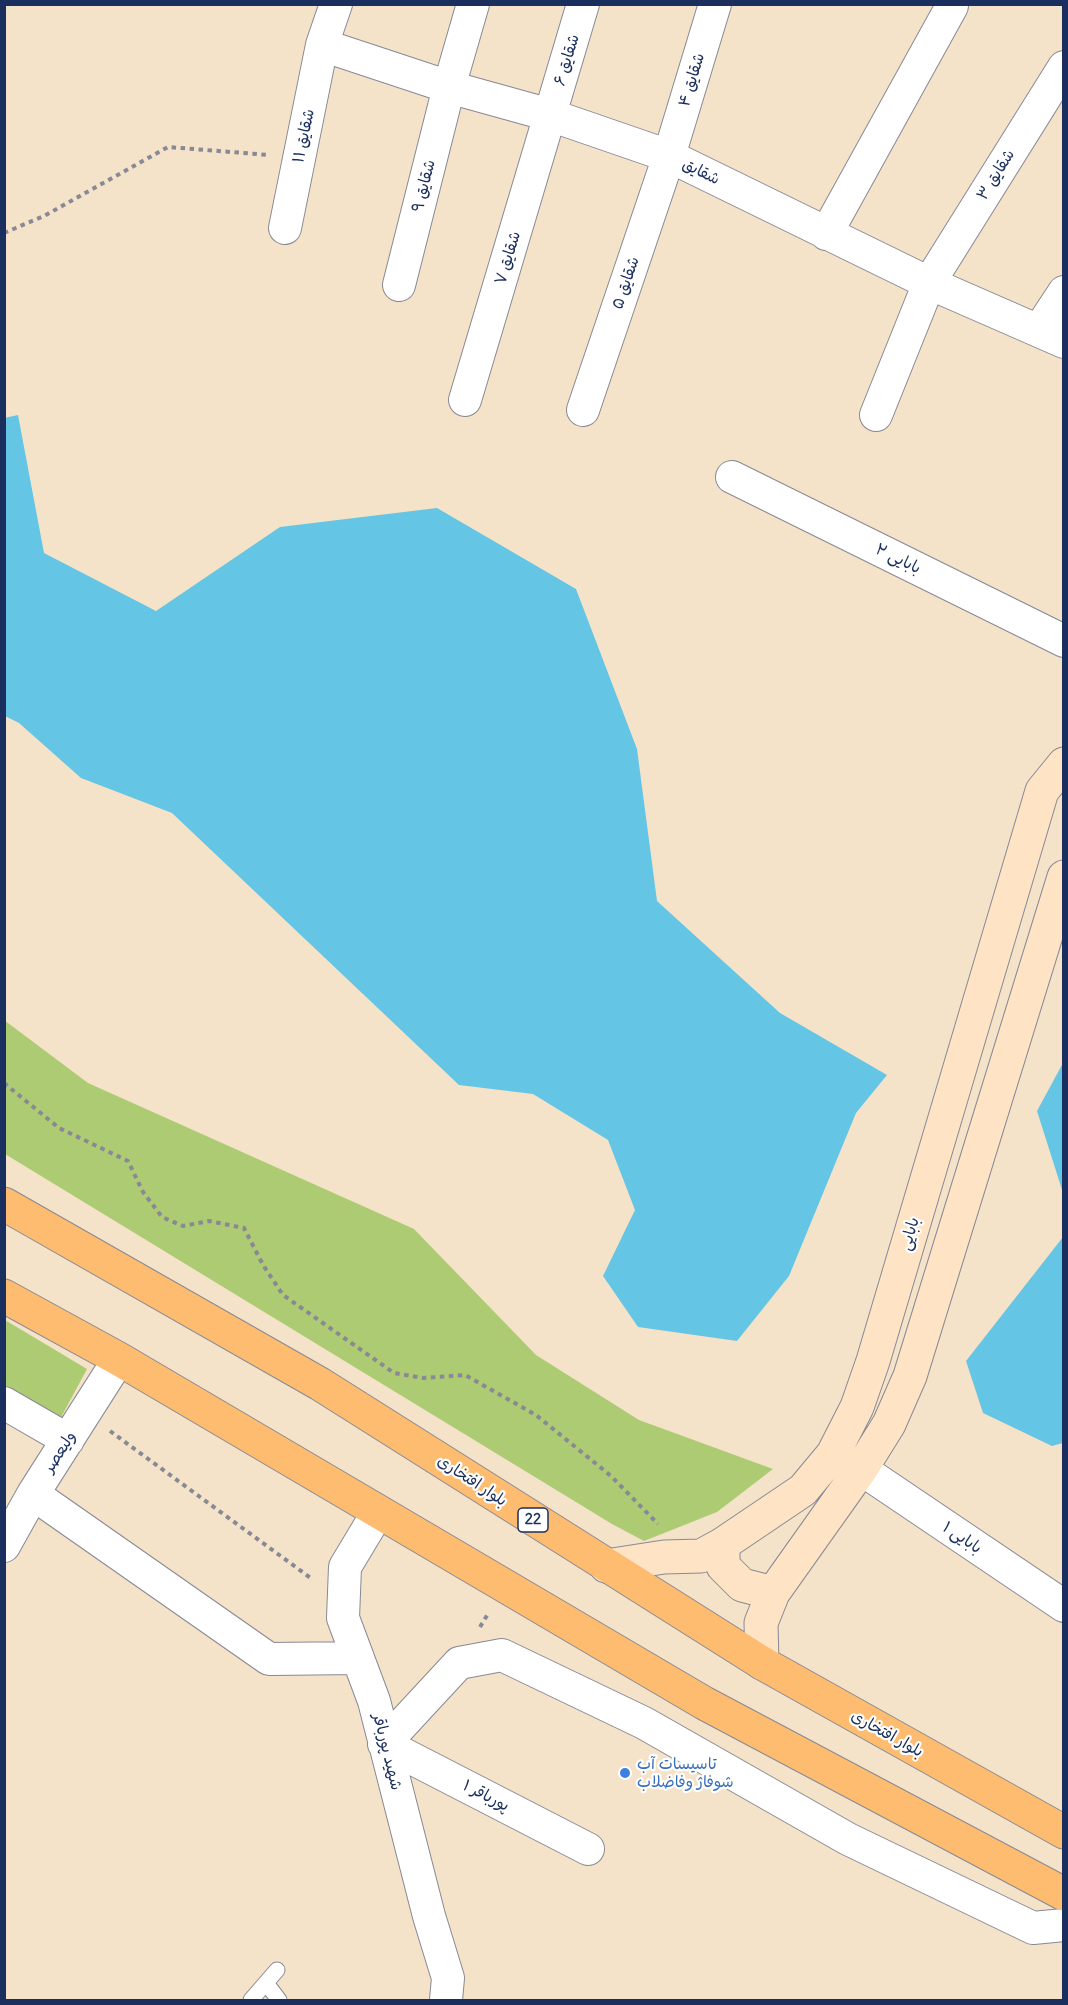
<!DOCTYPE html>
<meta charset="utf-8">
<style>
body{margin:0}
#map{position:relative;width:1068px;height:2005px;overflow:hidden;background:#f4e3c9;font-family:Delius,sans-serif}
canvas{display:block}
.frame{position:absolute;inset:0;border:6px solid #1b2f5e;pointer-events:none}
</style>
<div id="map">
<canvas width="1068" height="2005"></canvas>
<div class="frame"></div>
</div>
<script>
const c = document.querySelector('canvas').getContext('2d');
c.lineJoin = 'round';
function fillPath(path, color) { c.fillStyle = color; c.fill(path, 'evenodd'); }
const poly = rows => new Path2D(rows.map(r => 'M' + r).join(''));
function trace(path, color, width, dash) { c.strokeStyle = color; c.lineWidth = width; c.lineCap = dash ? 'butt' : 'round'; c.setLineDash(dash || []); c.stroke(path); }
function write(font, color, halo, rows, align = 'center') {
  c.font = font + ' Delius,"Playpen Sans Arabic",sans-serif'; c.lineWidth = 4.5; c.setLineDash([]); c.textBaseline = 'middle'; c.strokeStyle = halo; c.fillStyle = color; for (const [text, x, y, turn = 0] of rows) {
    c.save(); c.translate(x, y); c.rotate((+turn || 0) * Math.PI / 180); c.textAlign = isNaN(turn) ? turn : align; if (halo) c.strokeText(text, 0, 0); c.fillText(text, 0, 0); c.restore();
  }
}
const green = poly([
 [4,1020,88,1083,414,1229,536,1355,639,1420,773,1469,717,1512,644,1541,612,1524,5,1154],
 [5,1320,87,1369,58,1423,5,1394]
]);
const water = poly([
 [18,415,44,553,156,611,280,527,437,508,576,589,637,749,657,901,780,1013,887,1075,856,1113,789,1276,737,1341,638,1327,603,1276,635,1210,608,1140,533,1094,459,1085,172,813,81,778,19,723,5,716,4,418],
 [1063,1063,1063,1193,1037,1111],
 [1063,1237,1063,1443,1052,1446,983,1413,966,1361]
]);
const path = poly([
 [4,233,44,216,168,147,269,155],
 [4,1083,59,1128,128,1161,143,1192,162,1217,183,1226,209,1221,244,1228,263,1265,283,1295,394,1373,423,1378,465,1375,536,1415,611,1476,658,1524],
 [110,1431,312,1579],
 [480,1627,489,1612]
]);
const service = poly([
 [266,1983,279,2000],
 [251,2000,277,1970]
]);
const minor = poly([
 [322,45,449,87,550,115,669,156,929,283,1064,342],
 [285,228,322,45,336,4],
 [826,234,952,6,950,4],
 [399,285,449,87,473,4],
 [1039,330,1064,292],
 [465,400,583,4],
 [583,410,669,156,715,4],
 [876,415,929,283,1064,67],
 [732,477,1064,641],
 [4,1403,68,1440],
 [861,1469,1064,1606],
 [33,1494,269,1659,358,1658],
 [378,1512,345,1567,343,1618,374,1701,429,1916,448,1978,446,2000],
 [4,1546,33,1494,119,1359],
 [588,1849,384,1744,459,1663,502,1655,644,1723,848,1839,1033,1928,1064,1925]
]);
const secondary = poly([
 [723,1544,723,1566,742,1585,773,1593],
 [606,1566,664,1557,701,1556,723,1544,803,1490,833,1454,857,1407,873,1361,1042,791,1064,764],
 [762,1663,761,1623,773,1593,861,1469,889,1424,910,1376,1064,877]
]);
const trunk = poly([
 [4,1204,320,1384,762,1663,1064,1832],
 [4,1296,119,1359,704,1703,1064,1894]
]);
const markers = [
 [625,1773,6,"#3f7fe0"]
];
const shields = [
 [533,1520,30]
];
const shieldNames = [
 ["22",533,1520]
];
const streetNames = [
 ["شقایق ۶",567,60,-73],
 ["شقایق ۴",692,80,-73],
 ["شقایق ۱۱",304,136,-78],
 ["شقایق",701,172,26],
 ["شقایق ۳",996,175,-58],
 ["شقایق ۹",424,186,-76],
 ["شقایق ۷",508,258,-73],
 ["شقایق ۵",626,283,-71],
 ["بابایی ۲",898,559,26],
 ["بابایی",910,1234,-74],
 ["ولیعصر",60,1452,-57],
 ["بلوار افتخاری",472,1481,33],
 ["بابایی ۱",962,1538,34],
 ["بلوار افتخاری",887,1734,29],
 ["شهید پورباقر",387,1752,76],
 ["پورباقر ۱",486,1796,27]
];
const shopNames = [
 ["تاسیسات آب",637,1764],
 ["شوفاژ وفاضلاب",637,1782]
];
fillPath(green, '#adcb73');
fillPath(water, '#65c5e4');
trace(service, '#888994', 17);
trace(minor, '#888994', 34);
trace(secondary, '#888994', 35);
trace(trunk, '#888994', 35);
trace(path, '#888994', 4, [4.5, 4.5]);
trace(service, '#fff', 15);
trace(minor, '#fff', 32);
trace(secondary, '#fee4c5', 33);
trace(trunk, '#fdbc6f', 33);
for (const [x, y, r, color] of markers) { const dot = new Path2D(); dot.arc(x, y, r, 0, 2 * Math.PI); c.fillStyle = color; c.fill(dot); trace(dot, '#fff', 2); }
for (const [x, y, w] of shields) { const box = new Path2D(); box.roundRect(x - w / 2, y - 12, w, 24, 4.5); c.fillStyle = '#fff'; c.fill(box); trace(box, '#1b2f5e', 1.5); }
write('bold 15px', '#1b2f5e', null, shieldNames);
write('16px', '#1b2f5e', '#fff', streetNames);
write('16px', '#366cbe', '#fff', shopNames, 'left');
</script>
